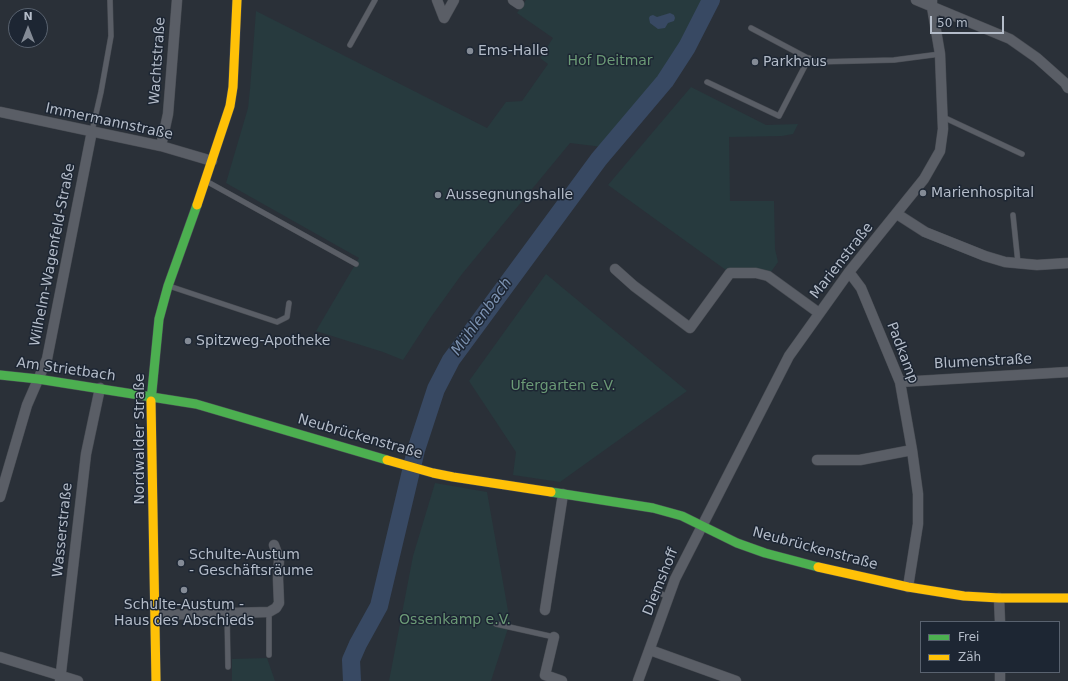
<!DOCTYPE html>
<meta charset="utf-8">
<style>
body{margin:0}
#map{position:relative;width:1068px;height:681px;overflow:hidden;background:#2a3038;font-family:"DejaVu Sans",sans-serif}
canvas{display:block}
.legend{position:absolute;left:920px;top:621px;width:140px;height:52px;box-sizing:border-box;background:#1d2633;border:1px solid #59626f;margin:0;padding:5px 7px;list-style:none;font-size:12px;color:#b4bcc9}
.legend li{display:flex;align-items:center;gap:8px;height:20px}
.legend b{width:20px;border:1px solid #59626f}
.north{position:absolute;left:8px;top:8px;width:40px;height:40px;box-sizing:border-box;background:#1d2633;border:1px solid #59626f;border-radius:50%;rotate:0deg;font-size:11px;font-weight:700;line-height:16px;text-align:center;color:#b4bcc9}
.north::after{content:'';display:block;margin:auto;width:14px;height:18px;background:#848b96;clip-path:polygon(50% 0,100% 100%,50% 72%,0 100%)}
.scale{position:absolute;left:930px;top:16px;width:74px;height:18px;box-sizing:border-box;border:2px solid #b4bcc9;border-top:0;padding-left:5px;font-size:12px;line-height:14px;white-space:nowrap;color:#b4bcc9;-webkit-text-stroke:3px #1d2633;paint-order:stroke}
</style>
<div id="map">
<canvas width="1068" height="681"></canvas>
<ul class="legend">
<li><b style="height:5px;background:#4caf50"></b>Frei</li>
<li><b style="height:5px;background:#ffc107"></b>Zäh</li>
</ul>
<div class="north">N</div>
<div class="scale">50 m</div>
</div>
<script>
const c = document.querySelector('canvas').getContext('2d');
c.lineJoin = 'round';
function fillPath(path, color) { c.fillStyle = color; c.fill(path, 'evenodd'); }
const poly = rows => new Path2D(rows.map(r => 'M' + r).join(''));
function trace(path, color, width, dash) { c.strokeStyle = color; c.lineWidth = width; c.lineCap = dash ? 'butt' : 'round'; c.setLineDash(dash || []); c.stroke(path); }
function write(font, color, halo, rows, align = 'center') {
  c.font = font + ' "DejaVu Sans",sans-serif'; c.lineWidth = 3; c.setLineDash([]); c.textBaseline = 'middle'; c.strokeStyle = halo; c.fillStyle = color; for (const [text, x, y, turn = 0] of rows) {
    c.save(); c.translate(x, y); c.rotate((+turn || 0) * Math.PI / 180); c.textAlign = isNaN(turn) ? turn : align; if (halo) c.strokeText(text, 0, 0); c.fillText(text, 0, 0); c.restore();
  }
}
const green = poly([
 [526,0,711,0,687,59,619,149,570,143,462,274,431,317,403,360,383,352,316,331,359,258,226,183,248,108,250,89,256,11,487,128,506,102,522,101,548,64,540,58,553,38,517,13],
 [691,87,766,125,798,124,793,134,782,136,729,137,730,201,774,201,775,249,778,262,768,276,730,273,608,185],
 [546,274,687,391,560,482,513,475,516,452,469,381],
 [435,483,487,492,510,622,491,681,389,681,413,556],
 [267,658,275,681,232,681,232,659]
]);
const water = poly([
 [670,13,674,15,675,18,674,21,668,23,665,28,658,29,650,23,649,18,650,16,653,15,657,17]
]);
const river = poly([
 [352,681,351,660,358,644,379,606,416,450,436,389,451,360,599,159,665,81,687,47,711,0]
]);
const lane = poly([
 [751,28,815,62,894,60,940,54],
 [350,45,375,0],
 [707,82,779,116,809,58],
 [943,117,1022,154],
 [92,131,101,92,111,36,110,0],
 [206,181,356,264],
 [1013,215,1018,263],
 [169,286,277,322,287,317,289,303],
 [654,591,669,597],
 [269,612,269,655],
 [227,613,228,667],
 [496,624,554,637]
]);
const street = poly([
 [437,0,444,18,454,0],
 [513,0,519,4],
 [916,0,1010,39,1037,58,1065,83,1068,88],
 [0,112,161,146,212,161],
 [161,146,168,114,177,0],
 [897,214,925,232,985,256,1005,262,1037,265,1068,263],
 [615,269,634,286,690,328,730,273,756,273,768,276,819,313],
 [849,272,861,288,900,382,912,450,918,494,918,524,908,587],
 [900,382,1068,372],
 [817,460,860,460,912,450],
 [0,497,27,405,47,359,92,131],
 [999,598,1000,622],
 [545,610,563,494],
 [156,615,269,612,276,608,279,603,278,579,279,559,274,545],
 [554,637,545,675,562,681],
 [650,650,736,681],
 [0,657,78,681],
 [1000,672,1000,681],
 [60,681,86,454,100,388],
 [638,681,675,579,789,356,849,272,924,179,940,151,943,129,941,80,940,54,932,7,932,0]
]);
const fast = poly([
 [0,375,38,379,196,404,387,460],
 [151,401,159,319,168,286,197,205],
 [551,492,653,508,682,516,737,543,765,553,818,567]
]);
const slow = poly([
 [197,205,230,106,233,87,237,0],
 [151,401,156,681],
 [387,460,433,473,453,477,551,492],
 [818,567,908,587,964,596,999,598,1068,598]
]);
const markers = [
 [470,51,4,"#848b96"],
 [755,62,4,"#848b96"],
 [923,193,4,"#848b96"],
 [438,195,4,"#848b96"],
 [188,341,4,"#848b96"],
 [181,563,4,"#848b96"],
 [184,590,4,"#848b96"]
];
const poiNames = [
 ["Ems-Halle",478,51],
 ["Parkhaus",763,62],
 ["Marienhospital",931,193],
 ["Aussegnungshalle",446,195],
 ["Spitzweg-Apotheke",196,341],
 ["Schulte-Austum",189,555],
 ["- Geschäftsräume",189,571],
 ["Schulte-Austum -",184,605,"center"],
 ["Haus des Abschieds",184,621,"center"]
];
const streetNames = [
 ["Wachtstraße",158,61,-86],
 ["Immermannstraße",109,122,12],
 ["Wilhelm-Wagenfeld-Straße",53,255,-79],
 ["Marienstraße",842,261,-52],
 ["Padkamp",902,353,69],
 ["Blumenstraße",983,362,-3],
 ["Am Strietbach",66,370,8],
 ["Neubrückenstraße",360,437,16],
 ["Nordwalder Straße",140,439,-90],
 ["Wasserstraße",63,530,-84],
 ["Neubrückenstraße",815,549,15],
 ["Diemshoff",661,582,-68]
];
const parkNames = [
 ["Hof Deitmar",610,61],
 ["Ufergarten e.V.",563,386],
 ["Ossenkamp e.V.",455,620]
];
const waterNames = [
 ["Mühlenbach",482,317,-54]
];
fillPath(green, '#273a3e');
fillPath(water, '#384963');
trace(river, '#384963', 18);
trace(lane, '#484c53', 6);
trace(street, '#484c53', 11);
trace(fast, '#484c53', 10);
trace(slow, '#484c53', 10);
trace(lane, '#5a5e66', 5);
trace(street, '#5a5e66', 10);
trace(fast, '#4caf50', 9);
trace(slow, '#ffc107', 9);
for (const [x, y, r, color] of markers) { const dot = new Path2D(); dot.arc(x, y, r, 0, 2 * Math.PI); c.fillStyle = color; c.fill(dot); trace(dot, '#1d2633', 1.5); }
write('14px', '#b4bcc9', '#1d2633', poiNames, 'left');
write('14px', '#b4bcc9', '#1d2633', streetNames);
write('14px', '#6b9a76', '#1d2633', parkNames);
write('italic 15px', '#7c92b1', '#1d2633', waterNames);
</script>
